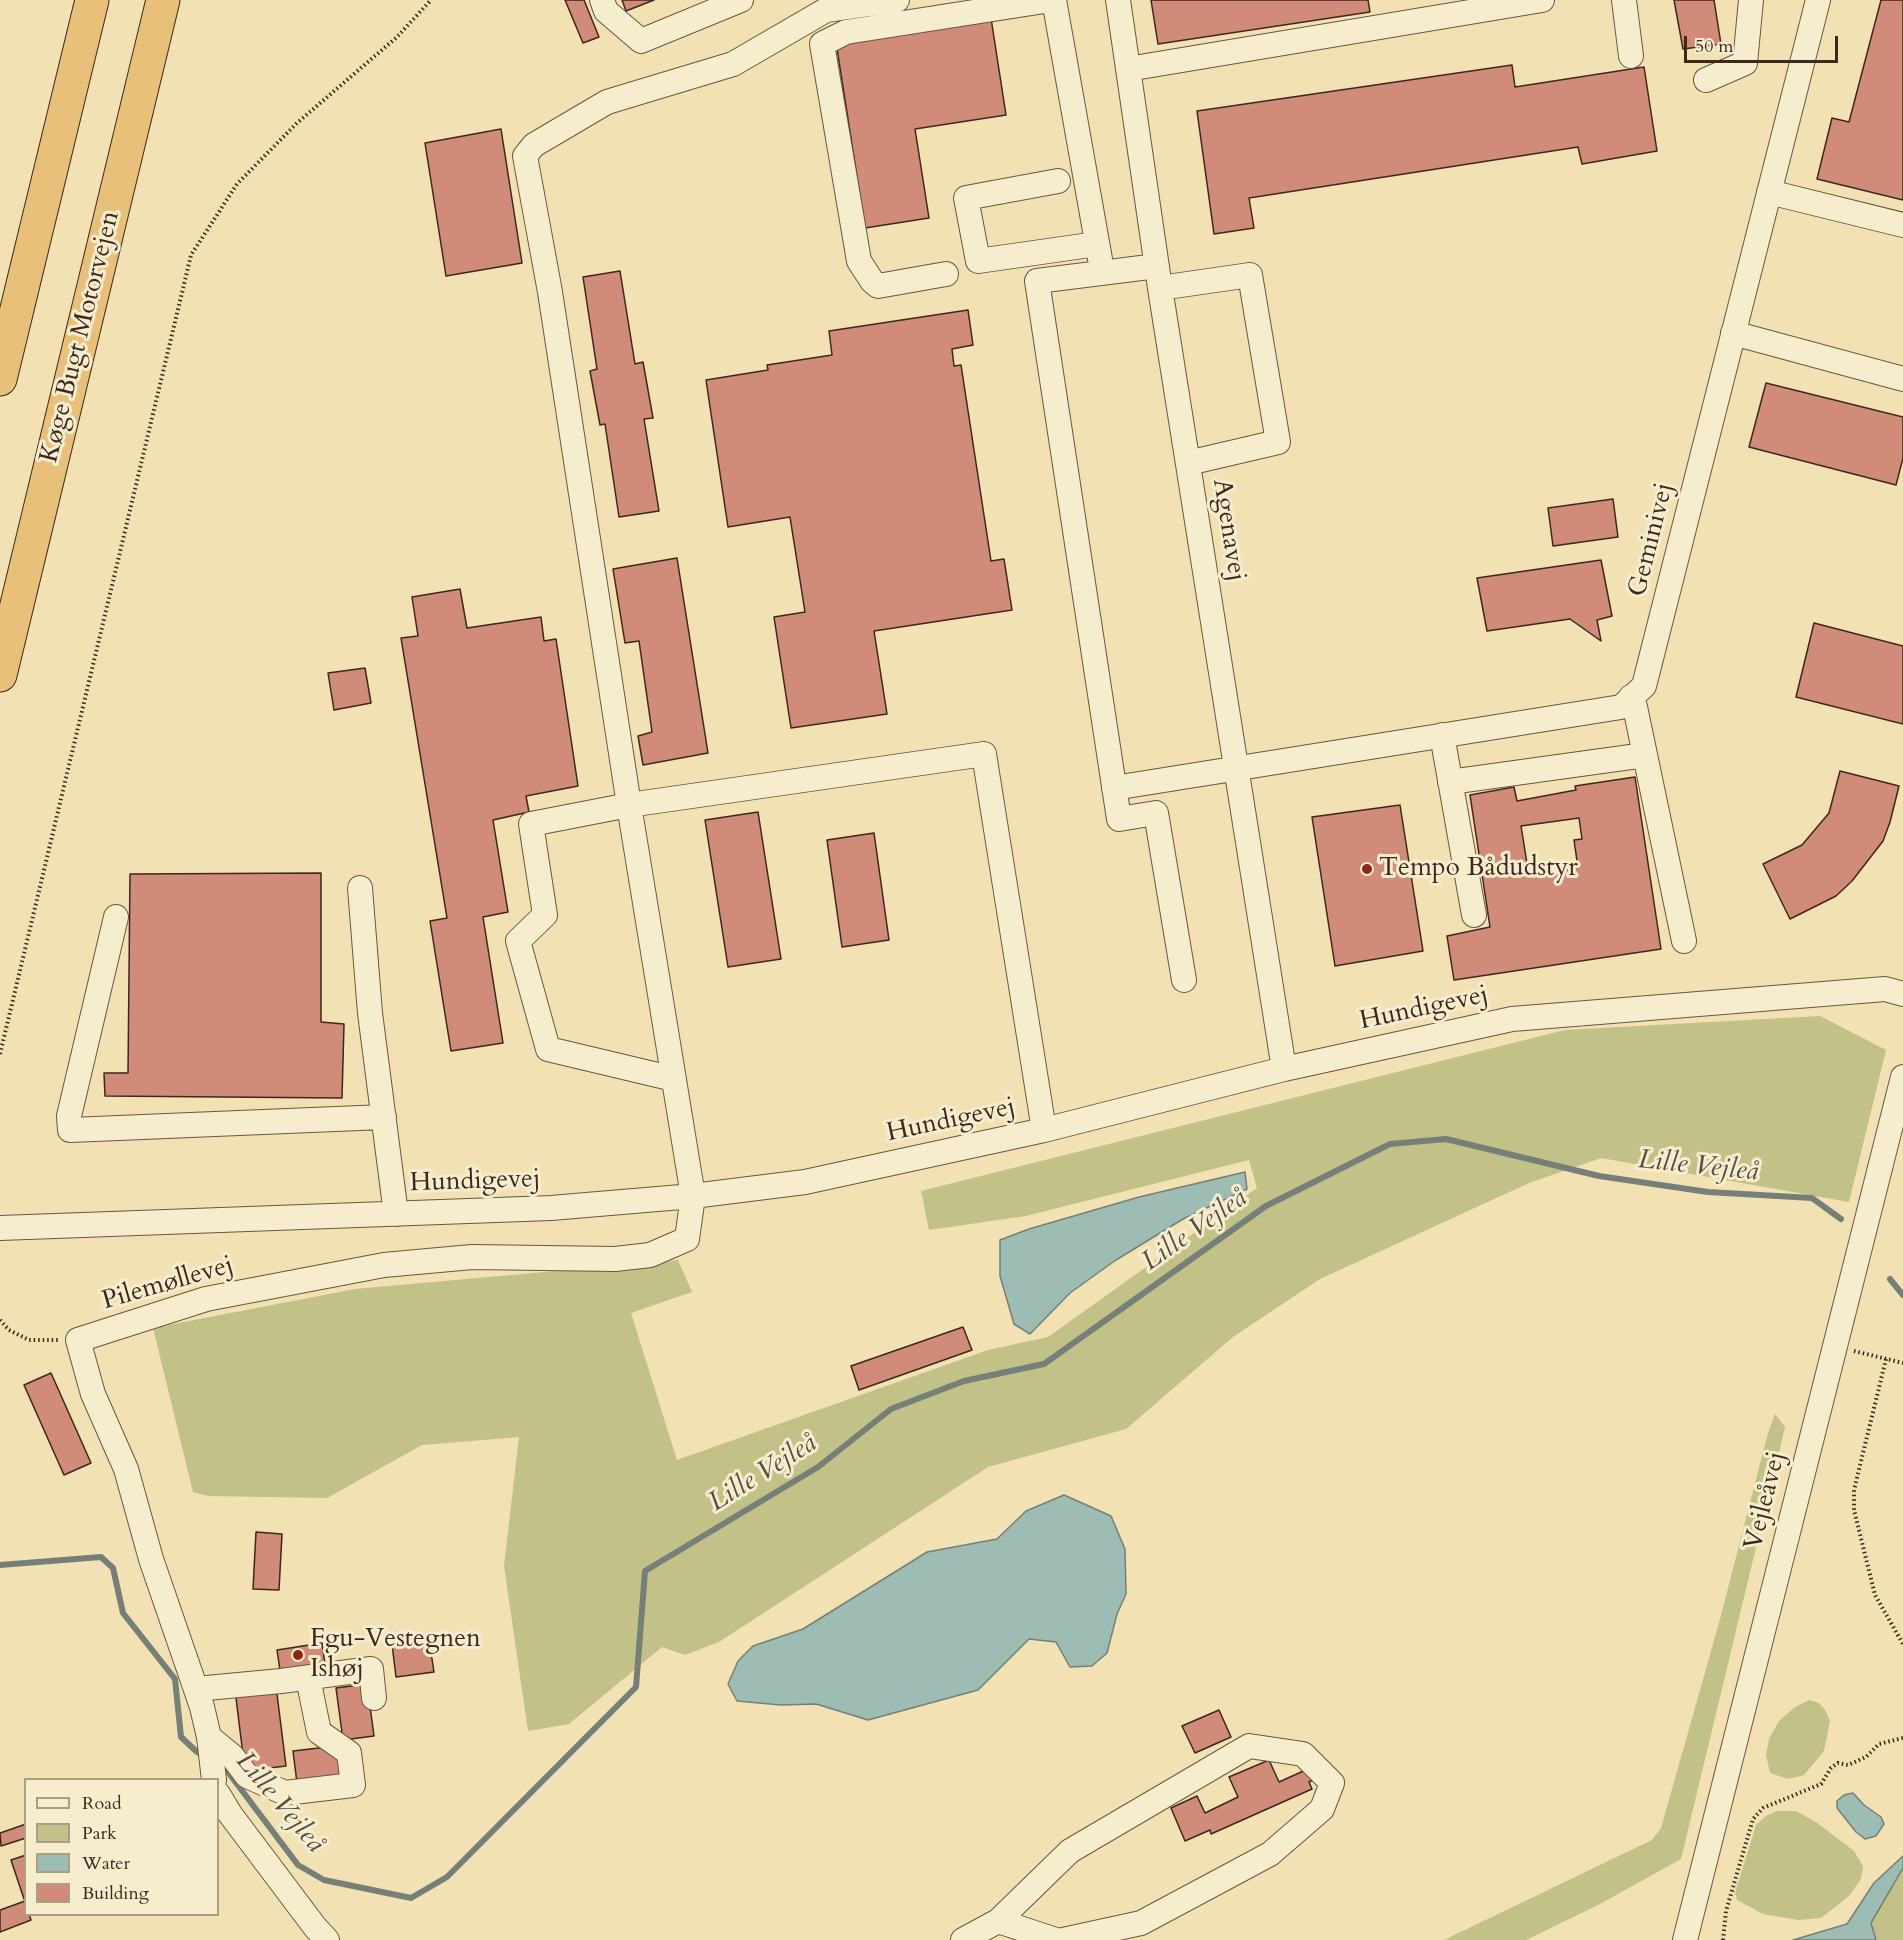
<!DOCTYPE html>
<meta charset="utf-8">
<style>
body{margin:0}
#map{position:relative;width:1903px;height:1940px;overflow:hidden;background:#f1e1b3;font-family:Cardo,serif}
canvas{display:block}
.legend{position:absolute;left:24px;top:1778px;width:195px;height:138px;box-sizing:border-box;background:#f6ecce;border:2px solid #ac9d87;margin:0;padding:8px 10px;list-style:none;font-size:18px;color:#3e271d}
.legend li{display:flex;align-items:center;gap:12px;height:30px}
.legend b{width:30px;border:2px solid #ac9d87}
.scale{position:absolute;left:1684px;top:36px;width:154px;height:27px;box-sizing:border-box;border:3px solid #3e271d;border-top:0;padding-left:8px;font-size:18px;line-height:21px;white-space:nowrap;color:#3e271d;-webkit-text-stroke:4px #f6ecce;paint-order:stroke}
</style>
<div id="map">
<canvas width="1903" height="1940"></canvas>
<ul class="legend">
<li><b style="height:8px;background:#f6ecce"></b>Road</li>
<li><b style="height:16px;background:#c1c188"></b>Park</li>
<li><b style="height:16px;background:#9cbcb4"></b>Water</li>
<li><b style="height:16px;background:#d08b79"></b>Building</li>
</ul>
<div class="scale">50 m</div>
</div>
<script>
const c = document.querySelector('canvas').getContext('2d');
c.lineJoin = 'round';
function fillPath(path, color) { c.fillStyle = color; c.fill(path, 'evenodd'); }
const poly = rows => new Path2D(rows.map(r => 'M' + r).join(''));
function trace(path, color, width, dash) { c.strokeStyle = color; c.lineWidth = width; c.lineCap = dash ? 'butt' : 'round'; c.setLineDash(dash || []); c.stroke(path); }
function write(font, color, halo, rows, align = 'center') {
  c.font = font + ' Cardo,serif'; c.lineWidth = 6; c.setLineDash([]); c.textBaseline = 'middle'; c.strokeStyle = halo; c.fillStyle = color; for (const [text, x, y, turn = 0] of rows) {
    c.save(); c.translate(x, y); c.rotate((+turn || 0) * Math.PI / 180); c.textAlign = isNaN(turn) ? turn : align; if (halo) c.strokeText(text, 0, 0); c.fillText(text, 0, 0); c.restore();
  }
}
const green = poly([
 [1820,1016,1886,1050,1849,1202,1601,1158,1529,1183,1320,1279,1233,1337,1126,1429,988,1467,719,1642,685,1655,662,1647,569,1724,528,1731,504,1566,519,1437,422,1445,327,1498,208,1496,193,1492,153,1328,355,1289,678,1260,692,1292,631,1313,677,1460,988,1350,1048,1337,1257,1188,1249,1160,1026,1216,929,1230,921,1191,1565,1030],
 [1775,1414,1785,1427,1681,1859,1598,1905,1526,1940,1444,1940,1652,1840,1661,1828,1719,1623,1768,1433],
 [1809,1700,1819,1703,1825,1710,1830,1721,1824,1751,1804,1775,1788,1779,1770,1773,1766,1755,1769,1739,1779,1721,1795,1707],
 [1777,1811,1796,1811,1816,1822,1854,1851,1863,1866,1861,1879,1849,1896,1821,1918,1798,1920,1763,1914,1737,1900,1735,1893,1756,1825,1766,1816],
 [1903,1868,1903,1940,1876,1940,1871,1923]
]);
const water = poly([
 [1245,1172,1247,1189,1183,1219,1116,1260,1070,1293,1030,1334,1014,1324,1000,1276,1000,1240,1029,1229,1139,1197,1245,1172],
 [1064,1495,1111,1516,1125,1549,1126,1594,1117,1614,1107,1653,1092,1666,1070,1667,1056,1642,1029,1639,978,1690,868,1720,816,1704,781,1705,737,1701,728,1684,738,1661,753,1646,803,1629,927,1552,997,1539,1026,1511,1064,1495],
 [1853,1793,1864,1805,1881,1817,1884,1824,1876,1836,1865,1839,1856,1832,1837,1808,1837,1801,1844,1795,1853,1793],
 [1903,1856,1903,1868,1871,1923,1876,1940,1793,1940,1847,1924,1874,1883,1903,1856]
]);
const stream = poly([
 [1890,1279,1903,1295],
 [0,1565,101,1557,113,1568,123,1613,175,1679,181,1737,197,1752,206,1757],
 [218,1762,222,1764,298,1865,324,1880,411,1898,447,1877,636,1687,645,1571,818,1467,891,1409,964,1381,1044,1364,1266,1206,1390,1144,1446,1139,1599,1176,1708,1192,1812,1198,1841,1219]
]);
const building = poly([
 [565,0,584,0,599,37,583,43,565,0],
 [622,0,654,0,626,11,622,0],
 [1151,0,1368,0,1370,12,1158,44,1151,0],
 [1674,0,1714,0,1721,44,1683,49,1674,0],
 [1881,0,1903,0,1903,200,1817,179,1832,118,1849,122,1881,0],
 [991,18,1006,115,915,129,929,218,865,228,836,42,991,18],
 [1512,65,1515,87,1644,67,1657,151,1582,164,1578,147,1249,198,1254,228,1214,234,1197,111,1512,65],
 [501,129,522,263,446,276,425,143,501,129],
 [620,271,635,364,643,362,653,418,644,419,659,511,619,517,605,424,600,425,590,371,597,369,583,277,620,271],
 [968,310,973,345,952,349,954,366,961,365,991,561,1004,559,1012,610,874,631,887,714,791,728,774,617,805,612,790,517,728,527,706,380,768,370,767,365,832,355,829,331,968,310],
 [1766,383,1903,417,1903,458,1896,485,1749,447,1766,383],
 [1613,499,1618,537,1553,546,1548,508,1613,499],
 [677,558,708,753,643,765,638,736,652,732,639,641,625,643,613,569,677,558],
 [1601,560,1612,616,1597,620,1601,641,1570,619,1487,631,1477,578,1601,560],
 [460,589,467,628,541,617,544,641,556,639,578,786,526,796,529,812,493,820,508,912,483,917,503,1043,451,1051,430,921,447,918,401,638,418,636,412,597,460,589],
 [1814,623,1903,646,1903,724,1796,697,1814,623],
 [365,668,371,703,334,710,328,673,365,668],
 [1840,771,1899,786,1890,822,1883,841,1852,881,1836,896,1790,919,1763,864,1802,845,1829,813,1840,771],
 [1635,777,1661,949,1454,980,1447,936,1490,927,1470,795,1514,787,1517,801,1576,790,1575,786,1635,777],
 [1579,818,1582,839,1574,840,1578,868,1529,876,1521,826,1579,818],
 [1400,805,1423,951,1335,966,1312,817,1400,805],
 [758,812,781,959,728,967,705,820,758,812],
 [874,833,889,940,842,947,827,840,874,833],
 [321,873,321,1022,344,1024,342,1098,105,1096,104,1073,128,1073,130,874,321,873],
 [963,1327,972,1350,859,1390,851,1366,963,1327],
 [51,1373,91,1463,64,1475,24,1385,51,1373],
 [256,1532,282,1534,279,1590,253,1589,256,1532],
 [429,1639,434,1672,396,1677,392,1644,429,1639],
 [322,1643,326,1671,281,1677,277,1650,322,1643],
 [367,1684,374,1736,343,1740,336,1688,367,1684],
 [276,1686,286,1766,245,1771,235,1690,276,1686],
 [1219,1710,1231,1737,1195,1753,1182,1726,1219,1710],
 [336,1746,341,1777,297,1783,293,1751,336,1746],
 [1269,1760,1279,1782,1310,1768,1315,1779,1309,1782,1312,1789,1211,1834,1210,1830,1185,1841,1171,1808,1197,1796,1205,1813,1238,1797,1229,1777,1269,1760],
 [26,1824,26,1838,1,1846,0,1833,26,1824],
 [26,1855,26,1898,24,1899,11,1860,26,1855],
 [25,1901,26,1914,29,1914,31,1920,0,1932,0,1910,25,1901]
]);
const path = poly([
 [0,1054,191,255,237,184,297,123,397,37,431,0],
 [0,1320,9,1330,29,1340,59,1340],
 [1854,1351,1903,1363],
 [1886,1359,1854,1490,1854,1510,1875,1595,1903,1644],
 [1723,1940,1726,1911,1753,1819,1763,1808,1821,1784,1831,1768,1838,1763,1848,1765,1866,1757,1879,1744,1903,1738]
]);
const minor = poly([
 [602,0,606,11,641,41,741,0],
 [1054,0,1100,259],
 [1118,0,1160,288,1284,1069],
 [1624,0,1631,56],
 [1128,69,1542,0],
 [1706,80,1745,63,1751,0],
 [1058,181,966,198,978,261,1097,244],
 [1769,192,1903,225],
 [1157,266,1037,281,1119,819,1156,813,1184,980],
 [946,274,878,286,872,281,859,261,822,44,846,32,1051,0],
 [1160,288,1250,275,1278,442,1188,463],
 [1733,333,1903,379],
 [1631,697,1635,707,1684,941],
 [1442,735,1474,915],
 [1450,782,1645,755],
 [1114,788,1621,707,1644,686,1818,0],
 [360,888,370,1013,396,1214],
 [116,917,69,1116,70,1130,384,1117],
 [674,1079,548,1049,518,941,545,915,531,824,629,805,984,754,1044,1130],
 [0,1228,551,1208,693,1196,805,1182,1044,1130,1284,1069,1512,1019,1885,989,1903,994],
 [196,1689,281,1681,371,1669,374,1698],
 [209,1737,232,1756,247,1776,285,1793,353,1785,349,1753,319,1732,308,1678],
 [214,1780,209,1737,202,1707,151,1559,126,1469,93,1394,78,1340,206,1299,384,1265,472,1257,615,1259,650,1255,687,1239,693,1196,629,805,550,292,525,156,534,145,607,102,733,64,826,10,897,0],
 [218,1794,230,1814,315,1927,327,1940],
 [963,1940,998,1921],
 [1056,1940,998,1921,1070,1851,1249,1746,1303,1754,1332,1783,1322,1809,1270,1854,1141,1923,1063,1940],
 [1685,1940,1903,1077]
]);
const highway = poly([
 [0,379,92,0],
 [0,675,163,0]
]);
const markers = [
 [1367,869,6,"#8f2418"],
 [298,1655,6,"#8f2418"]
];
const streetNames = [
 ["Køge Bugt Motorvejen",81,337,-76],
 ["Agenavej",1228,530,81],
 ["Geminivej",1652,540,-76],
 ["Hundigevej",1424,1009,-12],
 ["Hundigevej",951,1121,-12],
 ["Hundigevej",475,1182,-2],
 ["Pilemøllevej",168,1284,-16],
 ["Vejleåvej",1766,1501,-76]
];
const poiNames = [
 ["Tempo Bådudstyr",1379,869],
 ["Fgu-Vestegnen",310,1640],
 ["Ishøj",310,1670]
];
const waterNames = [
 ["Lille Vejleå",1698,1167,6],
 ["Lille Vejleå",1195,1231,-35],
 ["Lille Vejleå",763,1474,-32],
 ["Lille Vejleå",279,1803,50]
];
fillPath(green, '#c1c188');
fillPath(water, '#9cbcb4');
trace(water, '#768078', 1.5);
trace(stream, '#768078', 6);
fillPath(building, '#d08b79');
trace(building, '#3e271d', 1.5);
trace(minor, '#6b5642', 26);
trace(highway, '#3e271d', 35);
trace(path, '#3e271d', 4, [1.5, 3]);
trace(minor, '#f6ecce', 24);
trace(highway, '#e8c07a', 33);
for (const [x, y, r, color] of markers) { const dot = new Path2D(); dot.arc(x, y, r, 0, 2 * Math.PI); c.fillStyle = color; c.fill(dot); trace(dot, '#f6ecce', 2); }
write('26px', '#3e271d', '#f6ecce', streetNames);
write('26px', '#3e271d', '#f6ecce', poiNames, 'left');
write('italic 27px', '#564c43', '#f6ecce', waterNames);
</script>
